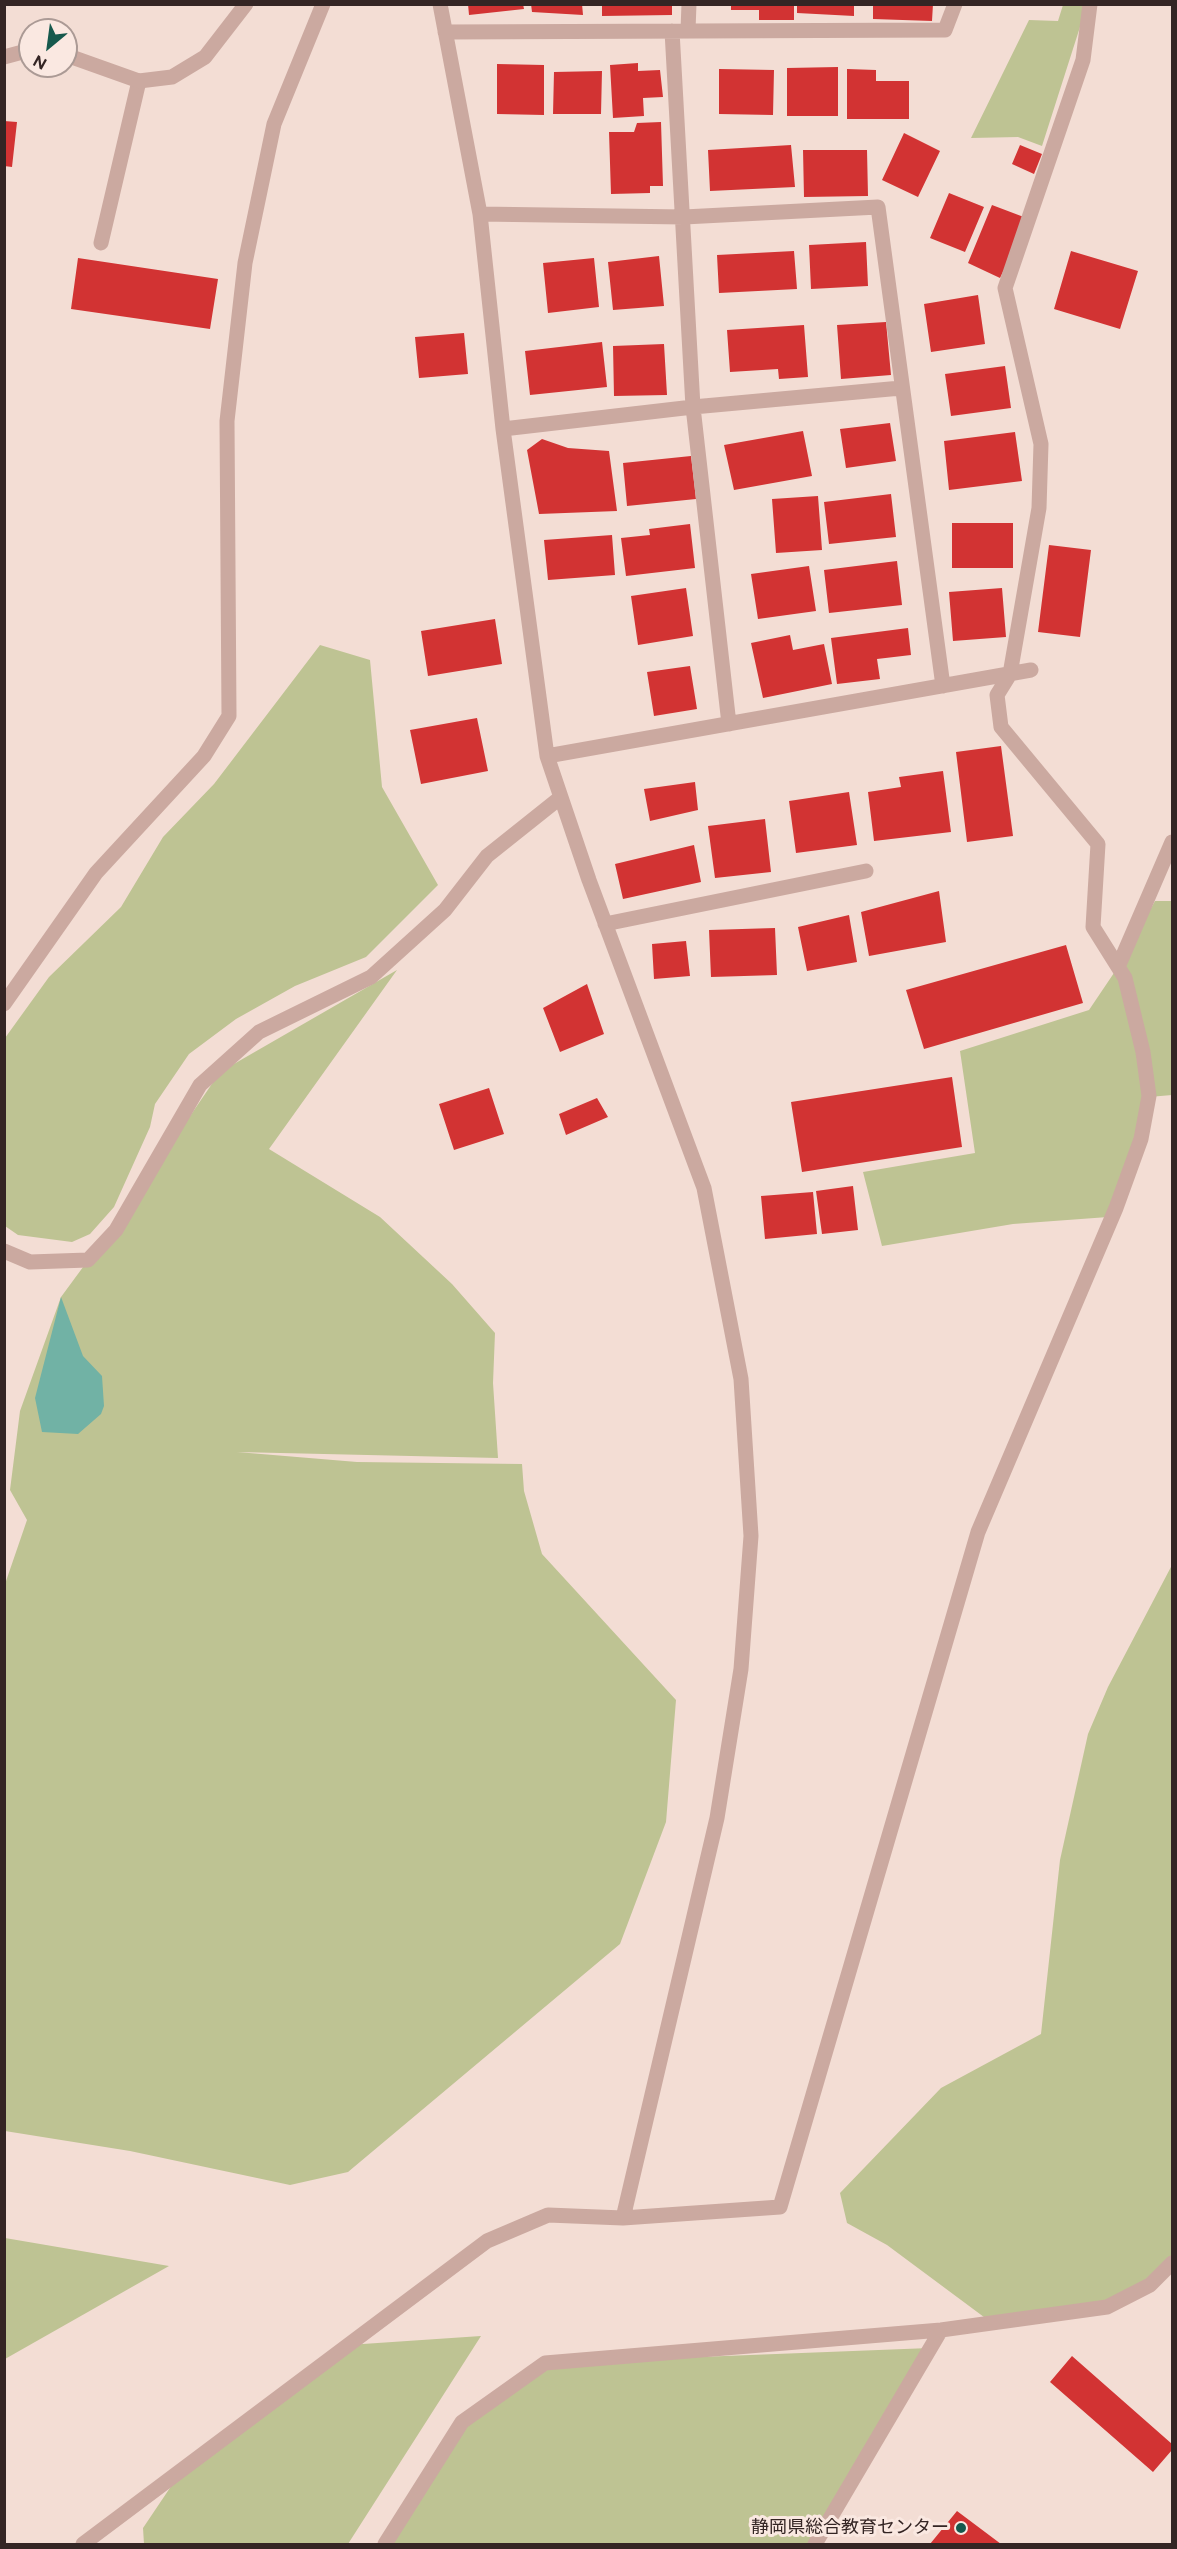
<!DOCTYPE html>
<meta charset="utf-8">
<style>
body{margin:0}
#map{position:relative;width:1177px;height:2549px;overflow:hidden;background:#f3ddd4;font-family:Figtree,sans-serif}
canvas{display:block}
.frame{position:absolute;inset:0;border:6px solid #342524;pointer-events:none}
.north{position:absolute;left:18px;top:18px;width:60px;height:60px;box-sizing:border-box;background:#fae8e1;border:2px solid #ab9a95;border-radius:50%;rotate:209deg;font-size:16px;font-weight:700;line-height:24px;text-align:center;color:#342524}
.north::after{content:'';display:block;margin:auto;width:21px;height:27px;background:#16594d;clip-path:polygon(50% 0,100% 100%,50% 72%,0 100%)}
</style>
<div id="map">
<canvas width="1177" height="2549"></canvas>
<div class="frame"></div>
<div class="north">N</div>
</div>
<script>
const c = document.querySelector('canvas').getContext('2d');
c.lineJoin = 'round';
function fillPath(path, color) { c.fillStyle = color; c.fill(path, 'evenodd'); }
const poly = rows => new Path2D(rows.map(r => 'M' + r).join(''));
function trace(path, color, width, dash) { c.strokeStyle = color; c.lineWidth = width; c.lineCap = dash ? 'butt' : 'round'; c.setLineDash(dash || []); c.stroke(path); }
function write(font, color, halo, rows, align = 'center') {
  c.font = font + ' Figtree,"Noto Sans JP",sans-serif'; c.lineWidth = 6; c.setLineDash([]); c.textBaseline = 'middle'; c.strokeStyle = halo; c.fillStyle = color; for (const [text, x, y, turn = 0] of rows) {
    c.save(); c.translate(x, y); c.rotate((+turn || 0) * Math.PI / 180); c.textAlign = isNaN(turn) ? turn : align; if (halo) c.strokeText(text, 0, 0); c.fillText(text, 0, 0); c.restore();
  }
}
const green = poly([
 [1063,5,1087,5,1042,146,1018,137,971,138,1029,20,1058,21],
 [320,645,370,660,382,787,438,885,366,957,295,986,236,1019,189,1054,155,1104,150,1127,114,1207,90,1234,72,1242,18,1235,5,1226,5,1038,49,977,121,907,163,837,214,784],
 [1155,901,1172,901,1172,1095,1149,1097,1108,1217,1013,1224,882,1246,863,1172,975,1153,960,1051,1089,1010,1118,967],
 [397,970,269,1149,380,1217,452,1284,495,1333,493,1383,498,1458,237,1452,357,1462,522,1464,524,1491,542,1554,676,1700,666,1822,620,1944,348,2172,290,2185,130,2151,5,2131,4,1587,27,1520,10,1490,20,1411,61,1297,139,1191,220,1072],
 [1172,1565,1172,2265,1107,2307,992,2323,887,2245,847,2223,840,2193,941,2088,1041,2034,1060,1860,1088,1734,1108,1687],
 [4,2238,5,2238,169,2266,5,2359],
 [481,2336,348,2544,144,2544,143,2528,182,2470,348,2345],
 [930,2348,811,2544,385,2544,462,2422,545,2363]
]);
const water = poly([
 [61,1297,83,1356,102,1376,104,1406,101,1414,78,1434,42,1432,35,1398]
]);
const building = poly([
 [468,4,523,4,524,9,469,15],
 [531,4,582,4,583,15,532,12],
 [602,4,672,4,672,15,602,16],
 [731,4,794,4,794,20,759,20,759,10,731,10],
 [797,4,854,4,854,16,797,13],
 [873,4,933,4,932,21,873,19],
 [638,63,638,71,660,70,663,97,643,98,644,116,613,118,610,65],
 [497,64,544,65,544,115,497,114],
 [838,67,838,116,787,116,787,68],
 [719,69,774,70,773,115,719,114],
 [847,69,876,70,876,81,909,81,909,119,847,119],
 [602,71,601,114,553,114,554,72],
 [4,121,17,122,12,167,4,166],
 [661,122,663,186,650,186,650,193,611,194,609,132,634,132,637,123],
 [904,133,940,151,918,197,882,180],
 [791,145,795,187,710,191,708,150],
 [1020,145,1042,154,1034,174,1012,164],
 [803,150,867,150,868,196,804,197],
 [949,193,984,207,965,252,930,238],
 [992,205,1029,219,1000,278,968,263],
 [866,242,868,286,811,289,809,245],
 [794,251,797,289,719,293,717,255],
 [1071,251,1138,271,1120,329,1054,309],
 [659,256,664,306,613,310,608,262],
 [78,258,218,279,210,329,71,309],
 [594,258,599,307,548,313,543,263],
 [978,295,985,344,931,352,924,304],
 [886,322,891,375,841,379,837,325],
 [804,325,808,377,779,379,778,369,730,372,727,330],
 [464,333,468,374,419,378,415,337],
 [602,342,607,387,530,395,525,351],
 [664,344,667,395,614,396,613,346],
 [1005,366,1011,408,951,416,945,374],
 [890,423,896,461,846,468,840,429],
 [803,431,812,476,734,490,724,445],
 [1015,432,1022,481,949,490,944,441],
 [542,439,568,448,609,451,617,511,539,514,527,450],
 [691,456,696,499,627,506,623,463],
 [891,494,896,537,829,544,824,502],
 [818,496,822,550,776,553,772,499],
 [952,523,1013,523,1013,568,952,568],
 [690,524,695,568,626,576,621,538,650,535,649,529],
 [612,535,615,575,548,580,544,540],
 [1049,545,1091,550,1080,637,1038,632],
 [897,561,902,605,829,613,824,570],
 [809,566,816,611,758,619,751,574],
 [686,588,693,636,638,645,631,596],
 [1002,588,1006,637,953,641,949,592],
 [495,619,502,664,428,676,421,631],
 [908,628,911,655,877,659,880,679,837,684,831,638],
 [790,635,793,650,824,644,832,684,763,698,751,643],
 [690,666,697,709,654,716,647,672],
 [477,718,488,771,421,784,410,730],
 [1001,746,1013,836,967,842,956,752],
 [943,771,951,832,874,841,868,792,901,787,899,777],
 [695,782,698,810,650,821,644,789],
 [849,792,857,845,796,853,789,801],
 [765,819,771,872,715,878,708,826],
 [694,845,701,882,623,899,615,864],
 [939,891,946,942,869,956,861,912],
 [849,915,857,962,807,971,798,927],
 [775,928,777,975,711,977,709,930],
 [686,941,690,976,654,979,652,944],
 [1066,945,1083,1003,924,1049,906,990],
 [587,984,604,1034,560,1052,543,1008],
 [952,1077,962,1147,802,1172,791,1102],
 [489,1088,504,1134,454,1150,439,1104],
 [597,1098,608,1117,566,1135,559,1114],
 [853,1186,858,1230,822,1234,816,1191],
 [813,1192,817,1234,765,1239,761,1196],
 [1072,2356,1172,2444,1172,2450,1153,2472,1050,2382],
 [957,2511,1001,2544,930,2544]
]);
const lane = poly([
 [101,243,139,81],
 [385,2544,462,2422,545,2363,941,2330,1107,2307,1150,2285,1172,2263],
 [815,2544,941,2330]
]);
const street = poly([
 [440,4,480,214,503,429,547,756,589,880,704,1188,741,1379,751,1536,741,1669,717,1818,623,2218],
 [688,30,689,4],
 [672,31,693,407,729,724],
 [445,32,945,30,955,4],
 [66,55,139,81,172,77,205,57,246,4],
 [4,57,30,50],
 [480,214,684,217,878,207,943,686],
 [503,429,693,407,901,388],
 [547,756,1031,670],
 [605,924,866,871],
 [1118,967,1172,842],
 [4,1004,96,873,204,756,229,716,227,421,245,263,274,124,323,4],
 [4,1251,30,1262,88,1260,116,1230,200,1085,259,1032,371,977,445,910,487,856,561,797],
 [83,2544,487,2241,548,2215,623,2218,780,2207,978,1532,1116,1208,1141,1139,1149,1096,1143,1052,1125,978,1093,927,1098,844,1001,727,997,695,1010,674,1039,508,1041,444,1005,288,1083,60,1090,4]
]);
const markers = [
 [961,2528,6,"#16594d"]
];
const poiNames = [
 ["静岡県総合教育センター",949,2528]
];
fillPath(green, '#bec393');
fillPath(water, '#71b2a5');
fillPath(building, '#d23333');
trace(lane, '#cba9a0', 15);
trace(street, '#cba9a0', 15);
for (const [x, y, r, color] of markers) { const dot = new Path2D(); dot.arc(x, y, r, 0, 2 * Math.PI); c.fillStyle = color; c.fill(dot); trace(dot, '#fae8e1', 2); }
write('18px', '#342524', '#fae8e1', poiNames, 'right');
</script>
